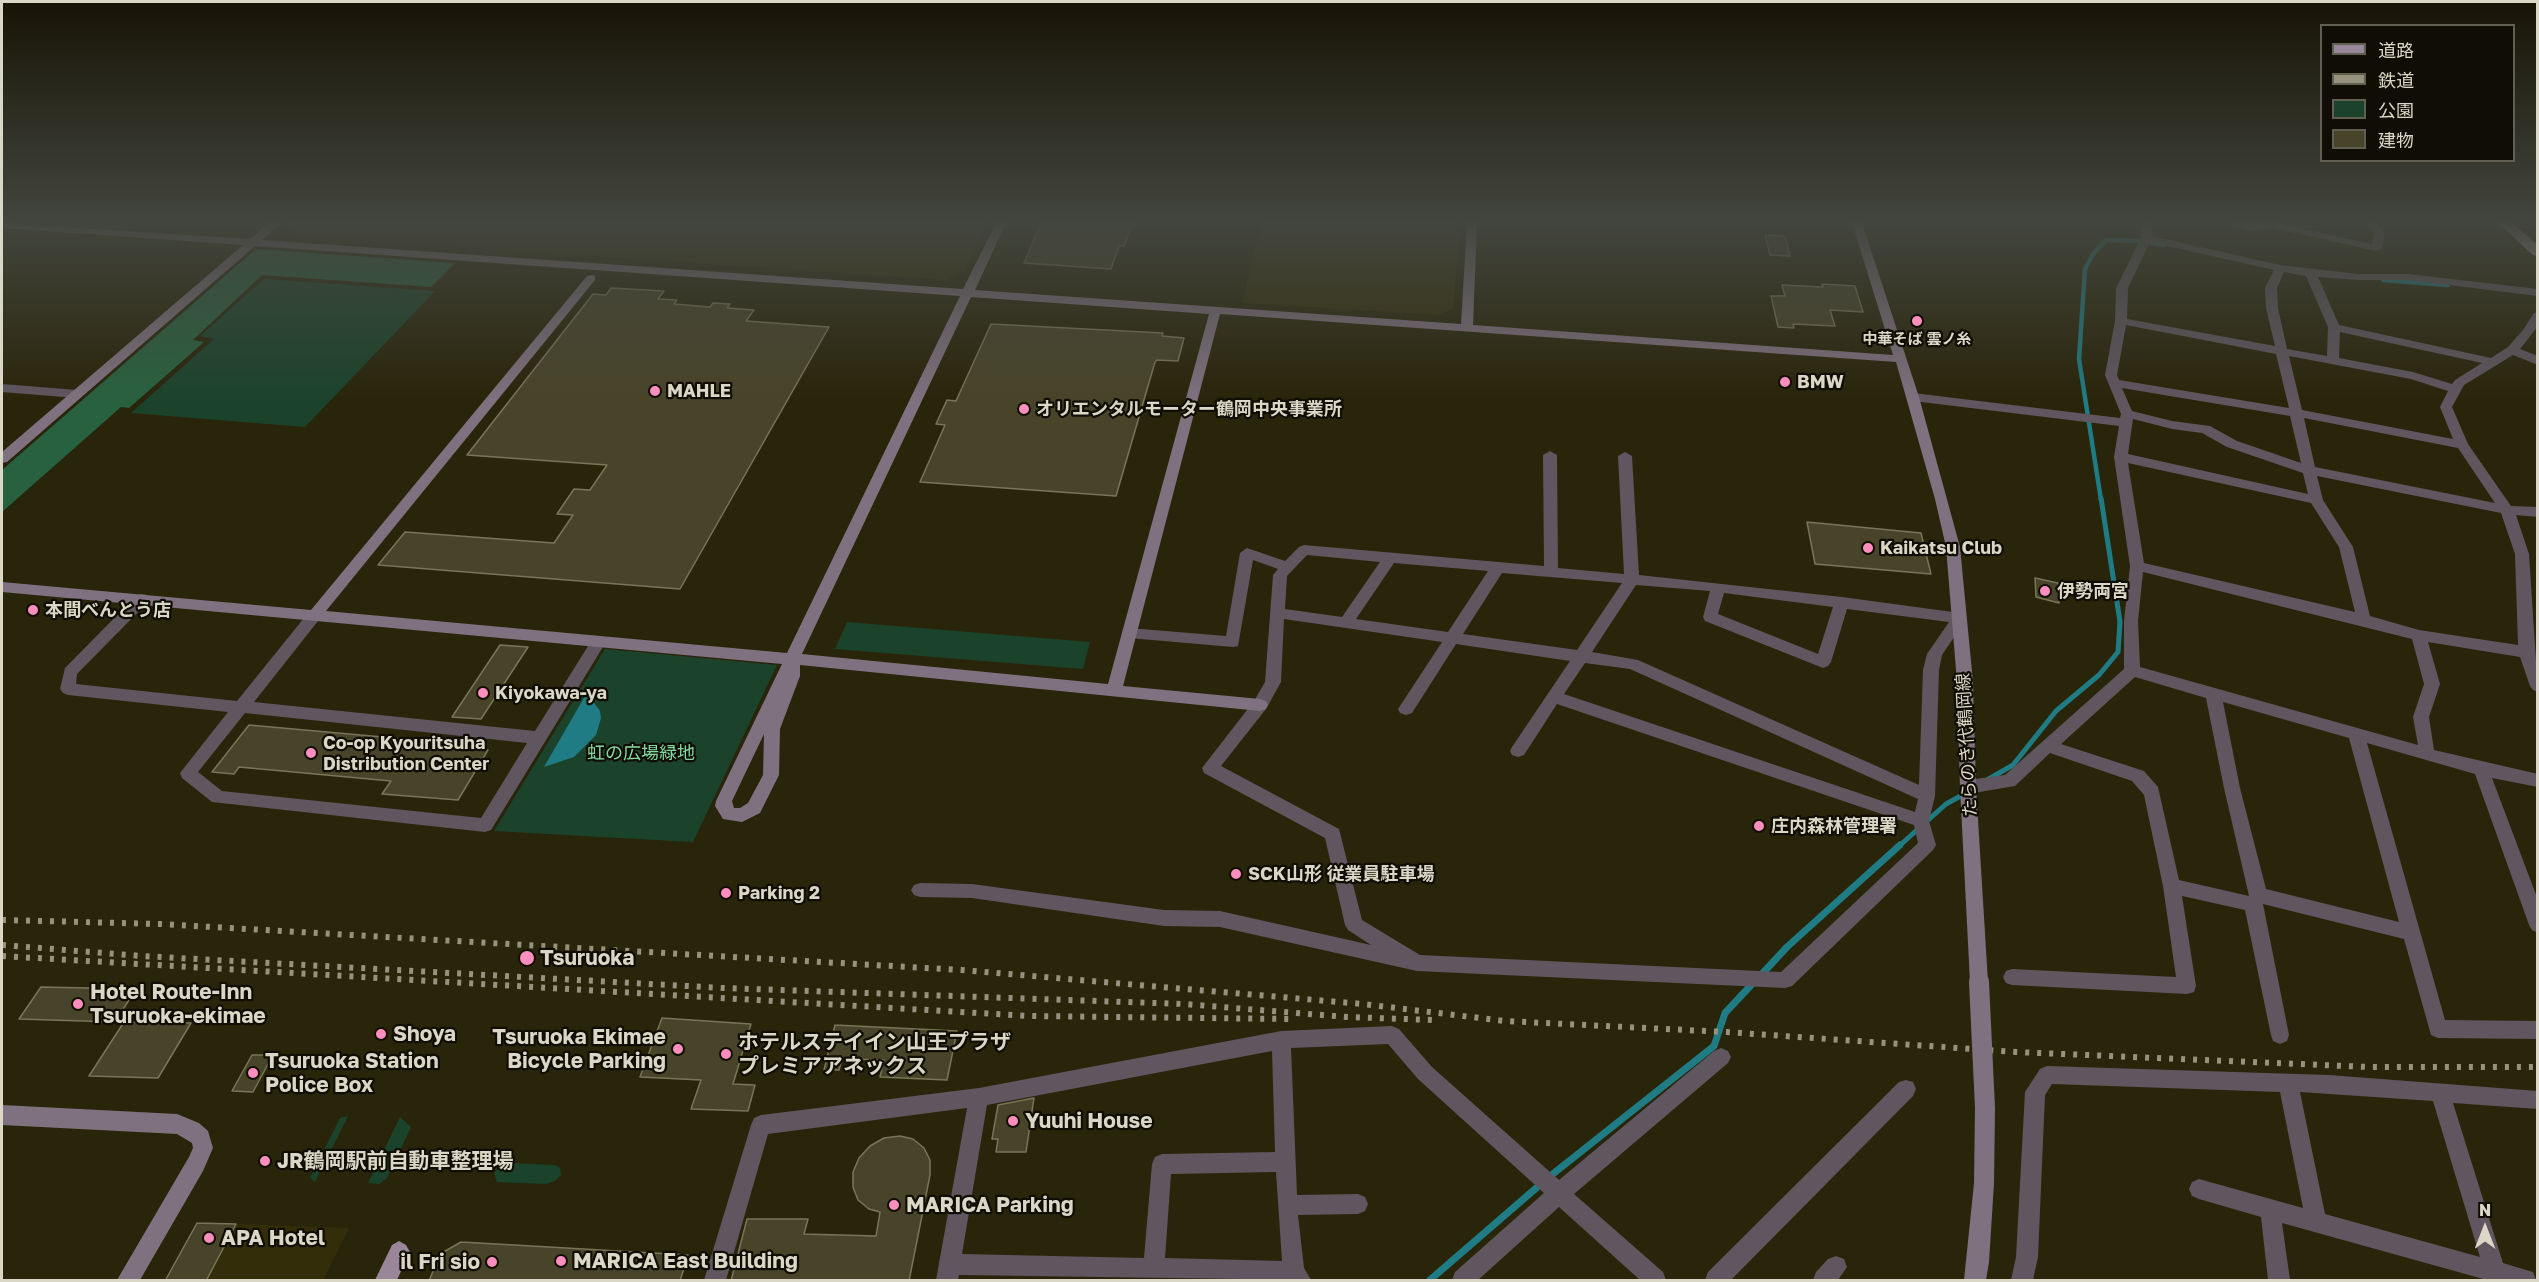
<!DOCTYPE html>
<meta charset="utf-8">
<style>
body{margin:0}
#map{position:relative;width:2539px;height:1282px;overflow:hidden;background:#29250a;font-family:"Golos Text","Noto Sans JP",sans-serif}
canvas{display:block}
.frame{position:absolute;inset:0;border:3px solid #dad7c7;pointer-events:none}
.legend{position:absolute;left:2320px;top:24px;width:195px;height:138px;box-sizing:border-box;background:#100e04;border:2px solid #615e52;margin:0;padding:8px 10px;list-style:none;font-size:18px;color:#dad7c7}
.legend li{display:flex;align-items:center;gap:12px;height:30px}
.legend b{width:30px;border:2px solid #615e52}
.north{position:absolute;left:2455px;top:1198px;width:60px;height:60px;-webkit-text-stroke:4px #100e04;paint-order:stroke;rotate:0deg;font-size:16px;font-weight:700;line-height:24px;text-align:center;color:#dad7c7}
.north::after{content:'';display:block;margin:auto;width:21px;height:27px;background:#dad7c7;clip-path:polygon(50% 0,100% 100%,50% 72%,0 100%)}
</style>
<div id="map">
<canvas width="2539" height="1282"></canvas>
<div class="frame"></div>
<ul class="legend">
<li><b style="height:8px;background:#998699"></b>道路</li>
<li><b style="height:8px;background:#96927e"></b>鉄道</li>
<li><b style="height:16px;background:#1b432b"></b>公園</li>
<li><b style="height:16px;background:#484429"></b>建物</li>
</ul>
<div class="north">N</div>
</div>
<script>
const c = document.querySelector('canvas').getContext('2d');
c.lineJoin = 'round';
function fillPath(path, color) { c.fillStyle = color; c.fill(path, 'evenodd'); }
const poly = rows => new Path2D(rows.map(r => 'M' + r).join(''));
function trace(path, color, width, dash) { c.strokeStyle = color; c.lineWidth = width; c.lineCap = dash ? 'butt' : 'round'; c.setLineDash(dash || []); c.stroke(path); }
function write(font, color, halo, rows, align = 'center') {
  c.font = font + ' "Golos Text","Noto Sans JP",sans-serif'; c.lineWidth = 4.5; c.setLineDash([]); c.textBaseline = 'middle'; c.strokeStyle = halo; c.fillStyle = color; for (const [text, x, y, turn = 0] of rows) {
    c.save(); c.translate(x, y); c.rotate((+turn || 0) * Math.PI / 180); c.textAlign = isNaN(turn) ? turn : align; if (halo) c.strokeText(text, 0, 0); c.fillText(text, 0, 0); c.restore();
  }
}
const built = poly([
 [288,223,988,223,965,270,947,280,298,236,288,229],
 [1261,223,1460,223,1453,309,1438,315,1242,303],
 [236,1224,349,1228,323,1280,206,1280]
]);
const green = poly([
 [264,279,435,291,305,427,131,413,118,412,131,413,214,339,200,336],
 [847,622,1090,642,1083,669,835,649],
 [605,649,777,665,693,842,494,831],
 [348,1116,315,1182,310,1178,340,1118],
 [400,1117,411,1127,387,1178,379,1184,368,1183],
 [508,1163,555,1165,560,1168,561,1175,555,1181,547,1184,497,1182,494,1173,500,1166]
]);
const forest = poly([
 [256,249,455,263,431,287,262,275,193,340,204,342,129,408,121,407,2,512,2,470]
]);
const water = poly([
 [585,696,592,700,600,711,601,718,596,735,574,757,544,767]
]);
const streamFar2 = poly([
 [2383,280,2448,285],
 [2101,500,2079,359,2085,269,2093,254,2106,240,2140,241,2164,245]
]);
const streamFar1 = poly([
 [1987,780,2013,765,2056,711,2099,675,2118,652,2120,622,2101,498],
 [1898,847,1946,804,1966,793]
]);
const stream = poly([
 [1760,976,1787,947,1900,845],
 [1549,1177,1714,1046,1725,1013,1754,982],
 [1430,1280,1542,1183]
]);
const building = poly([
 [1041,223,1133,223,1124,246,1119,246,1111,269,1024,263,1041,223],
 [1765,235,1785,236,1790,256,1770,255,1765,235],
 [1822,284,1855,286,1863,312,1830,310,1835,326,1793,324,1794,328,1778,327,1771,296,1785,296,1782,285,1823,287,1822,284],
 [611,288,664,291,658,299,677,300,674,304,710,307,713,303,730,304,727,308,754,310,746,321,829,327,680,589,378,565,405,532,554,543,573,515,557,514,574,489,590,490,607,465,467,455,593,294,606,295,611,288],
 [991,324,1163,333,1162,336,1184,338,1178,361,1157,360,1155,362,1116,496,920,482,945,425,936,424,947,400,956,401,991,324],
 [1807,522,1921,533,1931,574,1815,564,1807,522],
 [2035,578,2058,583,2059,603,2036,597,2035,578],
 [500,645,528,647,481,719,452,717,500,645],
 [249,725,405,739,402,743,488,750,458,800,382,794,391,781,239,767,234,774,212,772,249,725],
 [41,987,136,989,115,1022,19,1019,41,987],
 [662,1018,751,1024,733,1084,755,1085,748,1111,691,1109,701,1080,640,1077,662,1018],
 [124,1022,191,1023,158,1078,89,1076,124,1022],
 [835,1025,957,1031,947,1080,880,1077,884,1060,842,1059,839,1070,824,1070,835,1025],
 [252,1055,273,1055,253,1092,232,1091,252,1055],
 [1034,1098,1026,1152,996,1152,998,1139,992,1139,998,1105,1034,1098],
 [900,1136,913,1139,924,1148,930,1160,930,1175,909,1281,731,1281,747,1219,808,1219,804,1234,876,1236,880,1212,869,1209,858,1200,853,1187,853,1172,859,1158,870,1146,884,1138,900,1136],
 [197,1223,236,1224,206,1281,165,1281,197,1223],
 [461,1242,514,1245,688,1255,680,1281,429,1281,440,1254,461,1242]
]);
const street = poly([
 [2142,223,2152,223,2152,236,2280,265,2358,274,2408,274,2538,289,2538,296,2408,280,2358,280,2318,277,2339,325,2491,358,2508,347,2523,330,2534,313,2538,312,2538,326,2520,349,2538,356,2538,365,2513,355,2464,385,2452,407,2468,444,2511,506,2538,507,2538,517,2516,515,2529,554,2538,692,2533,690,2530,686,2520,657,2428,642,2440,684,2429,717,2434,750,2538,774,2538,787,2492,778,2538,900,2538,933,2532,930,2529,925,2475,774,2367,743,2445,1020,2538,1021,2538,1039,2438,1038,2431,1035,2404,939,2263,904,2289,1035,2287,1041,2280,1044,2273,1041,2271,1035,2245,910,2182,896,2196,986,2194,992,2187,994,2012,985,2006,983,2003,977,2006,971,2012,969,2176,977,2163,886,2144,795,2132,781,2050,753,2015,786,1968,794,1962,792,1960,787,1962,782,1968,780,2005,775,2124,669,2124,621,2130,566,2114,457,2119,426,1913,401,1907,397,1913,393,2120,418,2121,414,2105,375,2115,321,2116,288,2141,238,2142,223],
 [2150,242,2274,270,2265,288,2266,308,2275,346,2127,319,2128,288,2150,242],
 [2284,272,2306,276,2328,327,2327,356,2287,349,2278,308,2277,288,2284,272],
 [2126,325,2276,354,2289,408,2119,380,2117,375,2126,325],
 [2340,332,2482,363,2455,380,2452,384,2413,372,2339,358,2340,332],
 [2289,356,2411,379,2448,391,2440,407,2453,439,2302,410,2289,356],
 [2122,388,2290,416,2301,463,2237,441,2210,426,2172,421,2132,411,2122,388],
 [2304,418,2458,448,2495,503,2315,467,2304,418],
 [2133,419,2172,429,2202,433,2227,447,2303,473,2308,494,2128,454,2133,419],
 [2128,463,2311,503,2339,547,2355,612,2144,563,2128,463],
 [2317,476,2501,513,2515,554,2518,645,2419,630,2370,616,2353,547,2323,500,2317,476],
 [2143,572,2412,639,2424,684,2413,717,2418,745,2140,667,2138,621,2143,572],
 [2135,677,2206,698,2224,788,2249,896,2179,880,2158,787,2144,771,2061,744,2135,677],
 [2223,702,2349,738,2399,922,2266,889,2240,788,2223,702],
 [2225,223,2278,223,2372,244,2374,234,2366,223,2377,223,2385,234,2382,248,2376,251,2272,228,2251,231,2225,223],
 [2,384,77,390,83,394,77,398,2,392,2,384],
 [1550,451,1557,455,1558,568,1624,574,1618,456,1625,452,1632,456,1639,575,1842,597,1960,613,1967,618,1942,655,1939,670,1935,796,1929,821,1936,845,1933,850,1792,986,1785,988,1417,971,1220,927,1164,926,972,898,920,897,914,895,911,890,914,885,920,883,972,884,1164,910,1220,911,1371,945,1348,930,1345,925,1325,838,1204,773,1202,768,1254,701,1265,682,1273,575,1278,569,1253,560,1238,646,1233,647,1129,638,1124,637,1122,633,1124,629,1129,628,1226,636,1240,553,1247,548,1285,561,1299,547,1304,545,1544,566,1543,455,1550,451],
 [1307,555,1380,562,1342,617,1285,609,1287,576,1307,555],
 [1394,563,1488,571,1448,632,1356,619,1394,563],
 [1502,573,1622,583,1577,650,1463,634,1502,573],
 [1636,585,1710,591,1703,617,1705,621,1823,668,1828,666,1831,662,1847,609,1949,622,1927,654,1923,670,1919,785,1638,660,1592,652,1636,585],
 [1724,593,1833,607,1818,654,1718,614,1724,593],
 [1284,619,1442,642,1398,709,1400,713,1406,715,1412,713,1456,644,1570,661,1512,747,1510,751,1512,755,1518,757,1524,755,1557,704,1914,825,1918,843,1781,972,1420,955,1362,920,1339,829,1221,766,1266,709,1281,682,1284,619],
 [1585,663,1630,669,1918,799,1915,812,1564,694,1585,663],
 [142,594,147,595,149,599,147,603,77,674,76,684,237,701,308,613,313,612,318,613,320,617,318,621,254,702,535,731,593,638,598,637,603,638,606,642,491,830,485,832,212,802,182,778,180,773,228,712,68,695,63,693,60,689,65,668,137,595,142,594],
 [245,713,527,743,481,818,222,791,198,772,245,713],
 [1392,1026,1399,1029,1432,1067,1559,1180,1714,1051,1721,1048,1728,1051,1731,1057,1728,1063,1574,1194,1663,1272,1666,1280,1640,1280,1559,1207,1478,1280,1452,1280,1455,1272,1544,1193,1418,1079,1388,1044,1291,1048,1297,1195,1358,1194,1365,1197,1368,1204,1365,1211,1358,1214,1298,1215,1304,1268,1311,1280,959,1275,958,1280,936,1280,967,1108,768,1134,726,1280,704,1280,751,1125,754,1118,761,1115,979,1088,1281,1031,1392,1026],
 [1272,1051,1275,1152,1162,1154,1155,1157,1152,1164,1144,1258,962,1254,987,1105,1272,1051],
 [1276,1172,1282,1261,1165,1258,1171,1174,1276,1172],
 [2047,1066,2329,1075,2538,1091,2538,1109,2453,1103,2503,1263,2533,1272,2536,1280,2487,1280,2282,1223,2290,1280,2268,1280,2261,1217,2199,1199,2192,1196,2189,1189,2192,1182,2199,1179,2303,1208,2280,1092,2052,1084,2045,1095,2038,1257,2033,1280,2011,1280,2016,1257,2025,1092,2040,1069,2047,1066],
 [2300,1092,2433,1101,2480,1257,2325,1214,2300,1092],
 [1906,1080,1913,1082,1916,1089,1913,1096,1731,1280,1705,1280,1708,1272,1899,1082,1906,1080],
 [1836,1256,1844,1259,1847,1267,1838,1280,1813,1280,1816,1272,1828,1259,1836,1256]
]);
const secondary = poly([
 [2,223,250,239,268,223,280,223,262,240,963,289,996,223,1006,223,975,290,1461,324,1467,223,1477,223,1473,325,1893,355,1852,223,1862,223,1919,397,1960,547,1973,682,1976,787,1988,982,1986,988,1979,990,1972,988,1970,982,1960,787,1957,682,1946,547,1935,499,1896,362,1220,314,1123,686,1260,699,1266,701,1268,705,1266,709,1260,711,800,665,800,676,780,729,779,775,760,813,742,822,723,819,715,806,716,801,782,664,2,592,2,582,311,610,587,276,591,275,595,276,595,280,326,611,787,653,960,296,255,246,7,462,2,463,2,452,243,245,2,228,2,223],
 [971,297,1209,314,1108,684,802,654,971,297],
 [764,734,763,775,748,803,740,808,734,808,732,801,764,734],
 [1985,1099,1992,1101,1995,1108,1994,1183,1989,1262,1986,1280,1964,1280,1974,1183,1975,1108,1978,1101,1985,1099],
 [2,1105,177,1114,199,1123,208,1131,213,1148,203,1171,140,1280,117,1280,189,1157,193,1148,192,1143,177,1134,2,1125,2,1105]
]);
const primary = poly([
 [399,1241,406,1245,410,1252,397,1280,375,1280,392,1245,399,1241]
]);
const highway = poly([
 [2498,223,2512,223,2538,245,2538,256,2533,255,2498,223]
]);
const rail = poly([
 [2,920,160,924,961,970,1363,1004,1505,1021,1726,1032,2016,1052,2369,1067,2538,1067],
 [2,945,142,956,723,988,1184,1004,1347,1017,1433,1020],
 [2,956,1030,1016,1290,1019]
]);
const secondaryBridge = poly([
 [1979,982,1985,1108]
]);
const markers = [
 [1917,321,6,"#fe8ebe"],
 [1785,382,6,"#fe8ebe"],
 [655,391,6,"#fe8ebe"],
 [1024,409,6,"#fe8ebe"],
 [1868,548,6,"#fe8ebe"],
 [2045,591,6,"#fe8ebe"],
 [33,610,6,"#fe8ebe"],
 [483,693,6,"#fe8ebe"],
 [311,753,6,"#fe8ebe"],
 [1759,826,6,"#fe8ebe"],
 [1236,874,6,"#fe8ebe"],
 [726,893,6,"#fe8ebe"],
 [527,958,8,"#fe8ebe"],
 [78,1004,6,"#fe8ebe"],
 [381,1034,6,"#fe8ebe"],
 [678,1049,6,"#fe8ebe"],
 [726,1054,6,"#fe8ebe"],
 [253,1073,6,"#fe8ebe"],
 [1013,1121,6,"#fe8ebe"],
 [265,1161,6,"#fe8ebe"],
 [894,1205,6,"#fe8ebe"],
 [209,1238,6,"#fe8ebe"],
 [561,1261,6,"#fe8ebe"],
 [492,1262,6,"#fe8ebe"]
];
const farPoinames = [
 ["中華そば 雲ノ糸",1917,339]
];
const poiNames = [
 ["BMW",1797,382],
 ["MAHLE",667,391],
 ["オリエンタルモーター鶴岡中央事業所",1036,409],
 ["Kaikatsu Club",1880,548],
 ["伊勢両宮",2057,591],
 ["本間べんとう店",45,610],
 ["Kiyokawa-ya",495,693],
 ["Co-op Kyouritsuha",323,743],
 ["Distribution Center",323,764],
 ["庄内森林管理署",1771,826],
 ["SCK山形 従業員駐車場",1248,874],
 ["Parking 2",738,893]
];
const streetNames = [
 ["たらのき代鶴岡線",1967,745,-93]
];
const parkNames = [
 ["虹の広場緑地",641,753]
];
const nearPoinames = [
 ["Tsuruoka",540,958],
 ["Hotel Route-Inn",90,992],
 ["Tsuruoka-ekimae",90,1016],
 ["Shoya",393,1034],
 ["Tsuruoka Ekimae",666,1037,"right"],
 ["Bicycle Parking",666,1061,"right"],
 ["ホテルステイイン山王プラザ",738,1042],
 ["プレミアアネックス",738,1066],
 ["Tsuruoka Station",265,1061],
 ["Police Box",265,1085],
 ["Yuuhi House",1025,1121],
 ["JR鶴岡駅前自動車整理場",277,1161],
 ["MARICA Parking",906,1205],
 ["APA Hotel",221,1238],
 ["MARICA East Building",573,1261],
 ["il Fri sio",480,1262,"right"]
];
fillPath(built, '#332d09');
fillPath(green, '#1b432b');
fillPath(forest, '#28613f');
fillPath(water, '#1f7c85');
trace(streamFar2, '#1f7c85', 4.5);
trace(streamFar1, '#1f7c85', 5);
trace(stream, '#1f7c85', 7);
fillPath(building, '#484429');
trace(building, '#7a7558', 1.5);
fillPath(street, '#5f565f');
fillPath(secondary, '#807180');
fillPath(primary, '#998699');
fillPath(highway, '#b099b0');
trace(rail, '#96927e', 6, [4, 8]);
trace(secondaryBridge, '#807180', 20);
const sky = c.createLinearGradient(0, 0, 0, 403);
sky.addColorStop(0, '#171406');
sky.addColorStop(0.55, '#43463e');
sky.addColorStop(1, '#43463e00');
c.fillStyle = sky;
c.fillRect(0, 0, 2539, 403);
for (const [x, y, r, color] of markers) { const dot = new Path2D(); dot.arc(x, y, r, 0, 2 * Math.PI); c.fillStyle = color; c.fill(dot); trace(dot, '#100e04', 2); }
write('bold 15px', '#dad7c7', '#100e04', farPoinames);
write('bold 18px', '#dad7c7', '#100e04', poiNames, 'left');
write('18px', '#dad7c7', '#100e04', streetNames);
write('18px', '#84d8a2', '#100e04', parkNames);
write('bold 21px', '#dad7c7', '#100e04', nearPoinames, 'left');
</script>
